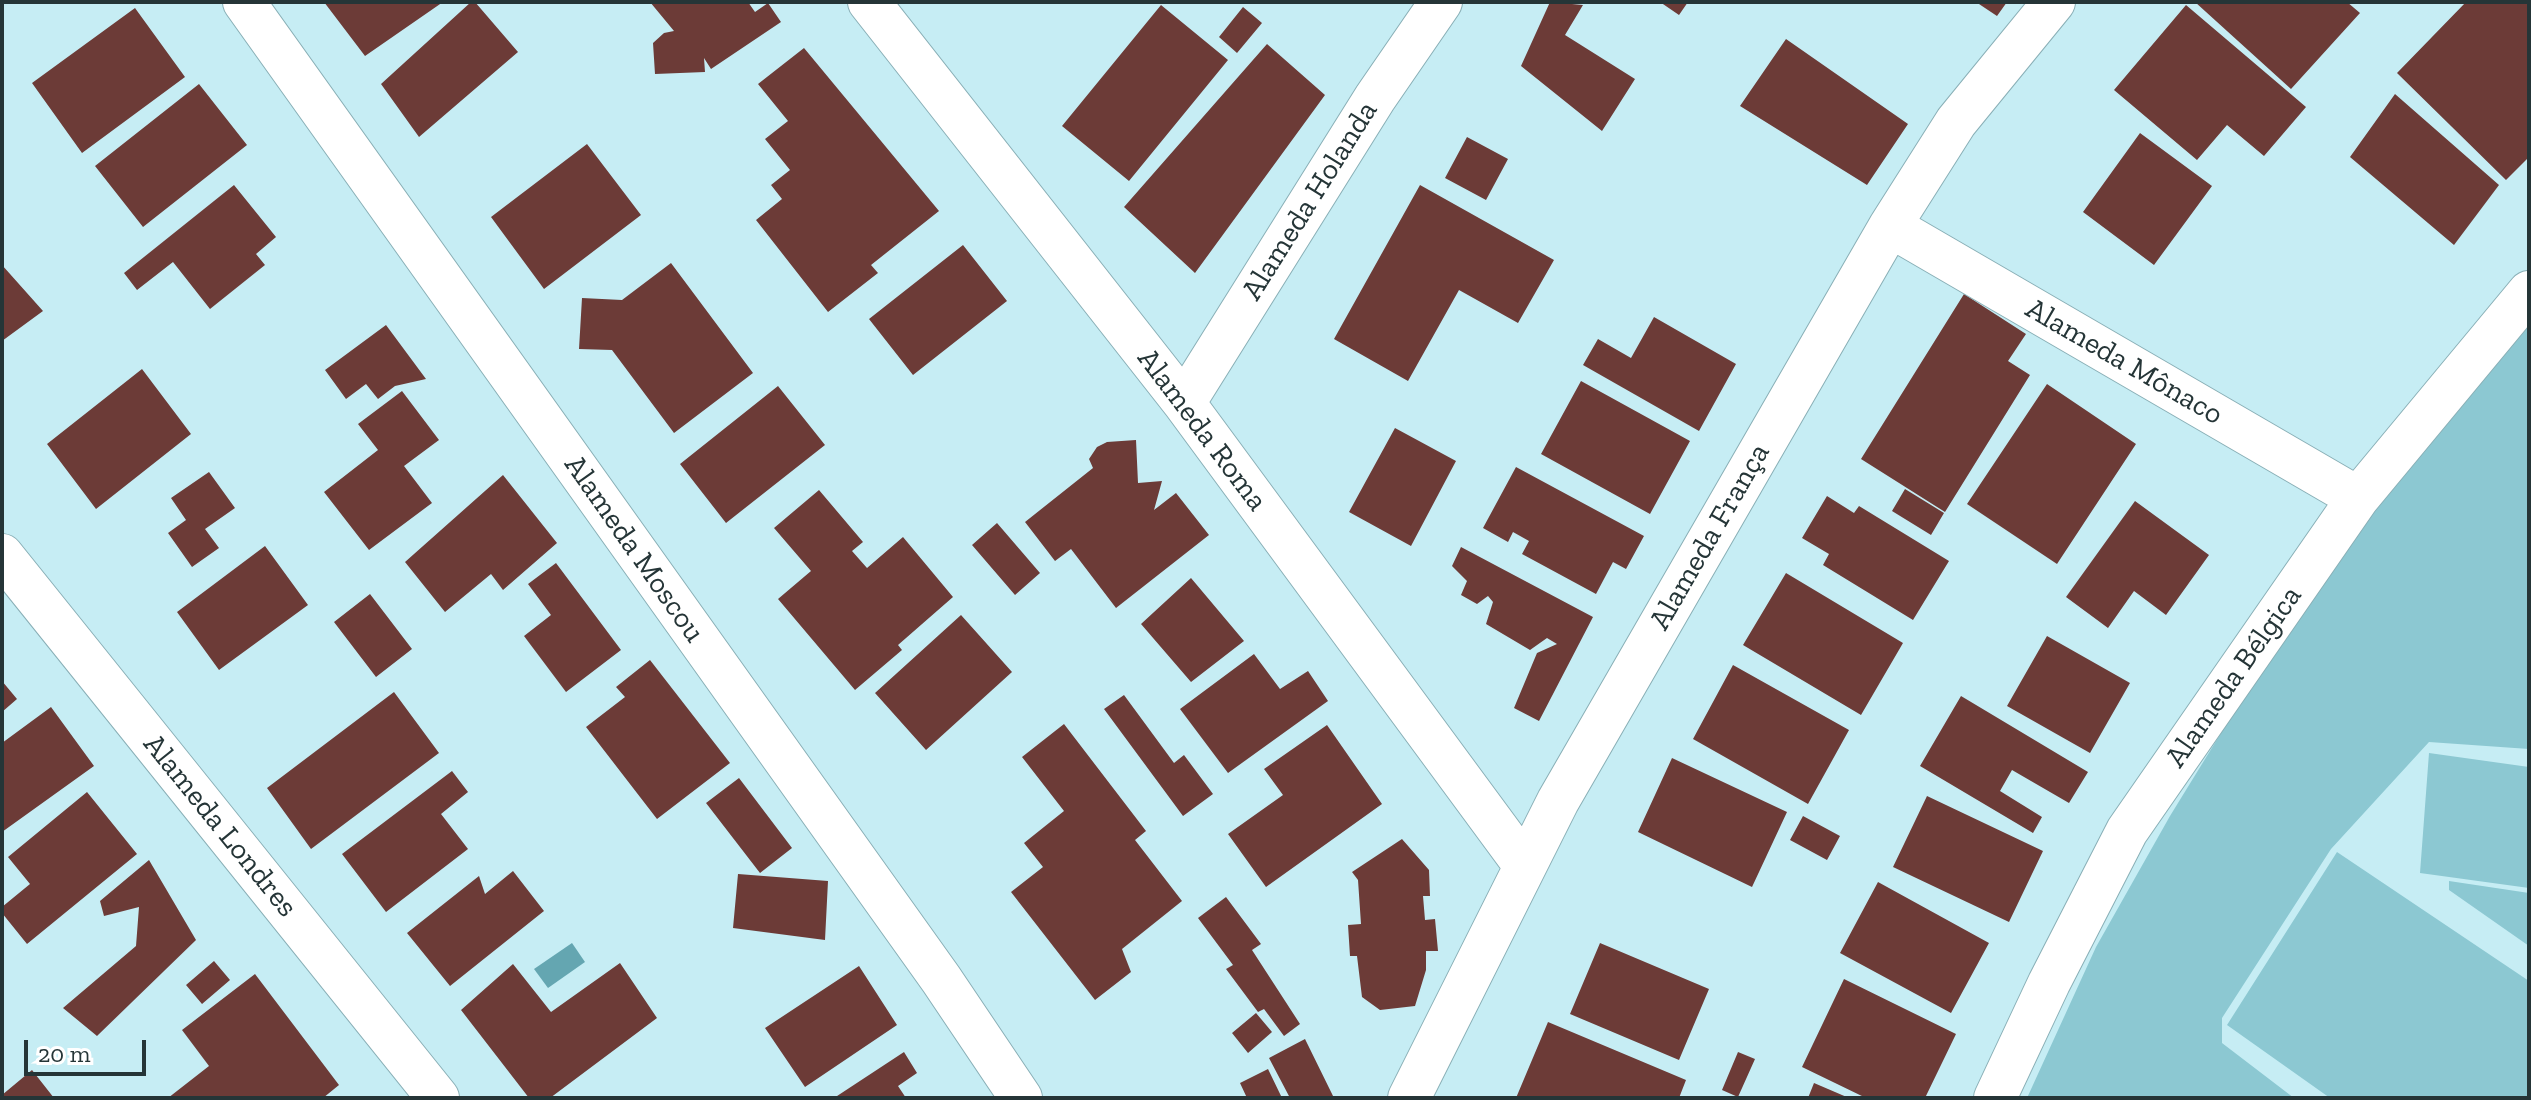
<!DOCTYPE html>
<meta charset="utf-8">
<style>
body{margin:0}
#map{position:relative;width:2531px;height:1100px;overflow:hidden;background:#c6edf4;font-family:"Zilla Slab",serif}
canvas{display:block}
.frame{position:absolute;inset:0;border:4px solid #253537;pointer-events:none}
.scale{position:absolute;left:24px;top:1040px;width:122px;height:36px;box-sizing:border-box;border:4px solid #253537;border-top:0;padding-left:10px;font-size:24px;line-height:28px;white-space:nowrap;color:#253537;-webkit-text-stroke:6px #fff;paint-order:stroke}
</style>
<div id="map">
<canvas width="2531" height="1100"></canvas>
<div class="frame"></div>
<div class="scale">20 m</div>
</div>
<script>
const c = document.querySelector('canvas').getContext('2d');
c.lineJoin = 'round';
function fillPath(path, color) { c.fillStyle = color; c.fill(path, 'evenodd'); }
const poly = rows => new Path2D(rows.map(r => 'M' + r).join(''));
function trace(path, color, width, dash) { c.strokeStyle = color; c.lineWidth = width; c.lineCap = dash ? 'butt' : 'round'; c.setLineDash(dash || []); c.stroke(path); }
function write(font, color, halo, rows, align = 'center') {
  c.font = font + ' "Zilla Slab",serif'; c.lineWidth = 8; c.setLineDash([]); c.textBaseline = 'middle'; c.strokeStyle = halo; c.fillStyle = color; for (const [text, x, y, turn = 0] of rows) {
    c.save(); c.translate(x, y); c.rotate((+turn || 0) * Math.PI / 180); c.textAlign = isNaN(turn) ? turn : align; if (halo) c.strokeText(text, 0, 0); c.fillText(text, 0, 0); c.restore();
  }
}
const green = poly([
 [2529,308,2529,749,2429,742,2331,849,2222,1018,2222,1043,2294,1098,2027,1098,2096,947,2170,816,2301,603],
 [2429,753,2529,767,2529,888,2420,873],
 [2337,852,2529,981,2529,1098,2330,1098,2227,1025],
 [2449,881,2529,893,2529,946,2449,890]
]);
const water = poly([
 [572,943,585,962,548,988,534,969]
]);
const building = poly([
 [324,2,443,2,365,56],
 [471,2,475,2,518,52,419,137,381,84],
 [650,2,748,2,755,12,768,3,781,22,711,69,704,58,705,72,655,74,653,43,664,33,674,31],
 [1550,2,1583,5,1565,35,1635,79,1602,131,1521,66],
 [1660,2,1688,2,1679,15],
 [1976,2,2007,2,1997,16],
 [2195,2,2347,2,2360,13,2291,89],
 [2466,2,2529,2,2529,157,2506,180,2397,73],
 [1161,5,1228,60,1129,181,1062,126],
 [2186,5,2306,107,2264,156,2227,125,2197,160,2114,90],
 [1243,7,1262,23,1237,53,1219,37],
 [135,8,185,77,82,153,32,83],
 [1786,39,1908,124,1867,185,1740,106],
 [1267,44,1325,95,1195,273,1124,207],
 [804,48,939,211,871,265,878,273,828,312,756,220,782,199,771,185,790,170,765,139,788,121,758,84],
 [199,84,247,145,143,227,95,166],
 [2395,94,2499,185,2454,245,2350,157],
 [2140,133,2212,186,2154,265,2083,212],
 [1467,137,1508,159,1486,200,1445,178],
 [587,144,641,215,544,289,491,217],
 [234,185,276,237,256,254,265,265,210,309,173,262,137,290,124,273],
 [1420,185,1554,260,1518,323,1459,290,1408,381,1334,339],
 [963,245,1007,301,913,375,869,319],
 [671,263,753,373,674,433,612,350,579,349,582,298,622,300],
 [2,265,43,311,2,341],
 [1964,294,2026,334,2008,361,2030,375,1945,512,1861,459],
 [1654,317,1736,364,1699,431,1583,365,1598,339,1631,358],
 [386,325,426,379,395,386,378,399,366,384,346,399,325,370],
 [142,369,191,434,96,509,47,444],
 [1581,381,1690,441,1650,514,1541,454],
 [2047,384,2136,444,2057,564,1967,504],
 [778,386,825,445,726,523,680,464],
 [402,391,439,440,404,466,432,503,369,550,324,492,378,450,358,424],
 [1395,428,1456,461,1411,546,1349,512],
 [1136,440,1138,483,1162,481,1154,510,1176,493,1209,535,1116,608,1071,549,1055,561,1025,522,1093,468,1089,459,1097,447,1107,442],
 [1516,467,1644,536,1626,569,1613,562,1596,594,1522,554,1529,541,1513,532,1508,542,1483,528],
 [209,472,235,508,205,529,219,548,192,567,168,533,186,520,171,498],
 [503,475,557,543,503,590,491,574,445,612,405,562],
 [1905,489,1944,513,1931,535,1892,511],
 [819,490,863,542,852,551,867,568,903,537,953,597,898,645,902,650,855,690,778,599,811,571,774,528],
 [1827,496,1854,513,1859,506,1949,561,1913,620,1823,565,1829,554,1802,538],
 [2135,501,2209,555,2166,615,2134,591,2108,628,2066,597],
 [997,523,1040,573,1015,595,972,545],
 [265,546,308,605,219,670,177,612],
 [1461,547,1593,617,1539,721,1514,708,1537,653,1557,644,1547,638,1530,650,1486,624,1493,602,1488,596,1477,604,1461,595,1467,581,1452,566],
 [556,563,621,650,566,692,524,636,551,615,528,584],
 [1786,573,1903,643,1861,715,1743,645],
 [1191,578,1244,641,1191,682,1141,624],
 [370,594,412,649,376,677,334,622],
 [961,615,1012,672,926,750,875,693],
 [2047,636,2130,683,2090,753,2007,706],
 [1254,654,1280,689,1308,671,1328,701,1228,773,1180,709],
 [650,660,730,763,657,819,586,727,625,697,616,687],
 [1733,665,1849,730,1808,804,1693,739],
 [2,681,17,699,2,712],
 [394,692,439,753,311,849,267,788],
 [1124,695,1174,763,1184,755,1213,794,1183,816,1104,709],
 [1961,696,2088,772,2069,803,2012,770,2000,791,2042,817,2033,833,1920,766],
 [51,707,94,766,2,832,2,743],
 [1064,724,1146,831,1135,840,1182,901,1122,949,1131,972,1095,1000,1011,892,1043,867,1024,843,1064,811,1022,757],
 [1327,725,1382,804,1266,887,1228,834,1283,795,1264,769],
 [1672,758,1787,812,1752,887,1638,832],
 [452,771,468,792,441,814,468,849,386,912,342,854],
 [739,778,792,848,760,873,706,803],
 [87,792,137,854,27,944,2,913,2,907,30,884,8,857],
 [1927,796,2043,851,2009,922,1893,867],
 [1803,816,1840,836,1827,860,1790,840],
 [1402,839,1429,870,1430,896,1423,896,1425,920,1435,919,1438,951,1426,951,1426,970,1415,1006,1380,1010,1362,997,1357,956,1350,956,1348,925,1361,924,1358,880,1352,872],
 [149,860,196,940,97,1036,63,1008,136,946,139,907,104,916,100,901],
 [513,871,544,911,450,986,407,933,479,876,485,894],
 [738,874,828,881,825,940,733,928],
 [1878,882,1989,943,1951,1013,1840,953],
 [1226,897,1261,944,1252,950,1300,1024,1284,1036,1264,1009,1258,1012,1226,969,1233,965,1198,918],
 [1600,943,1709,989,1679,1060,1570,1014],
 [214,961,230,980,202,1004,186,985],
 [620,963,657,1018,550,1098,529,1098,461,1010,513,964,551,1012],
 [859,966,897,1025,805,1087,765,1028],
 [255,974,339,1085,323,1098,168,1098,209,1066,182,1030],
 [1844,979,1956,1034,1925,1098,1866,1098,1802,1067],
 [1256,1013,1272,1032,1248,1053,1232,1033],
 [1548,1022,1686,1080,1679,1098,1516,1098],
 [1305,1039,1334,1098,1290,1098,1269,1058],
 [904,1052,917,1073,898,1086,906,1098,834,1098],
 [1738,1052,1755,1059,1738,1097,1722,1090],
 [1268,1069,1282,1098,1247,1098,1240,1083],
 [32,1070,54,1098,2,1098,2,1095],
 [1814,1083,1849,1098,1808,1098]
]);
const minor = poly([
 [244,2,941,979,1021,1098],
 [869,2,1184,403,1525,866],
 [1890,226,2358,498],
 [1184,403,1375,98,1441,2],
 [2,555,438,1098],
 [1409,1098,1558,801,1890,226,1956,122,2054,2],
 [1995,1098,2049,983,2127,831,2358,498,2529,292]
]);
const streetNames = [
 ["Alameda Holanda",1310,201,-58],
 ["Alameda Mônaco",2124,362,30],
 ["Alameda Roma",1202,430,53],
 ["Alameda França",1710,537,-60],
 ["Alameda Moscou",634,549,55],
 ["Alameda Bélgica",2234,677,-55],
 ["Alameda Londres",220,826,51]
];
fillPath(green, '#8cc8d2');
fillPath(water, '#64a6b1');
fillPath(building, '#6c3b37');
trace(minor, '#89afb6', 44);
trace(minor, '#fff', 42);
write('30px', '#253537', '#fff', streetNames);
</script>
